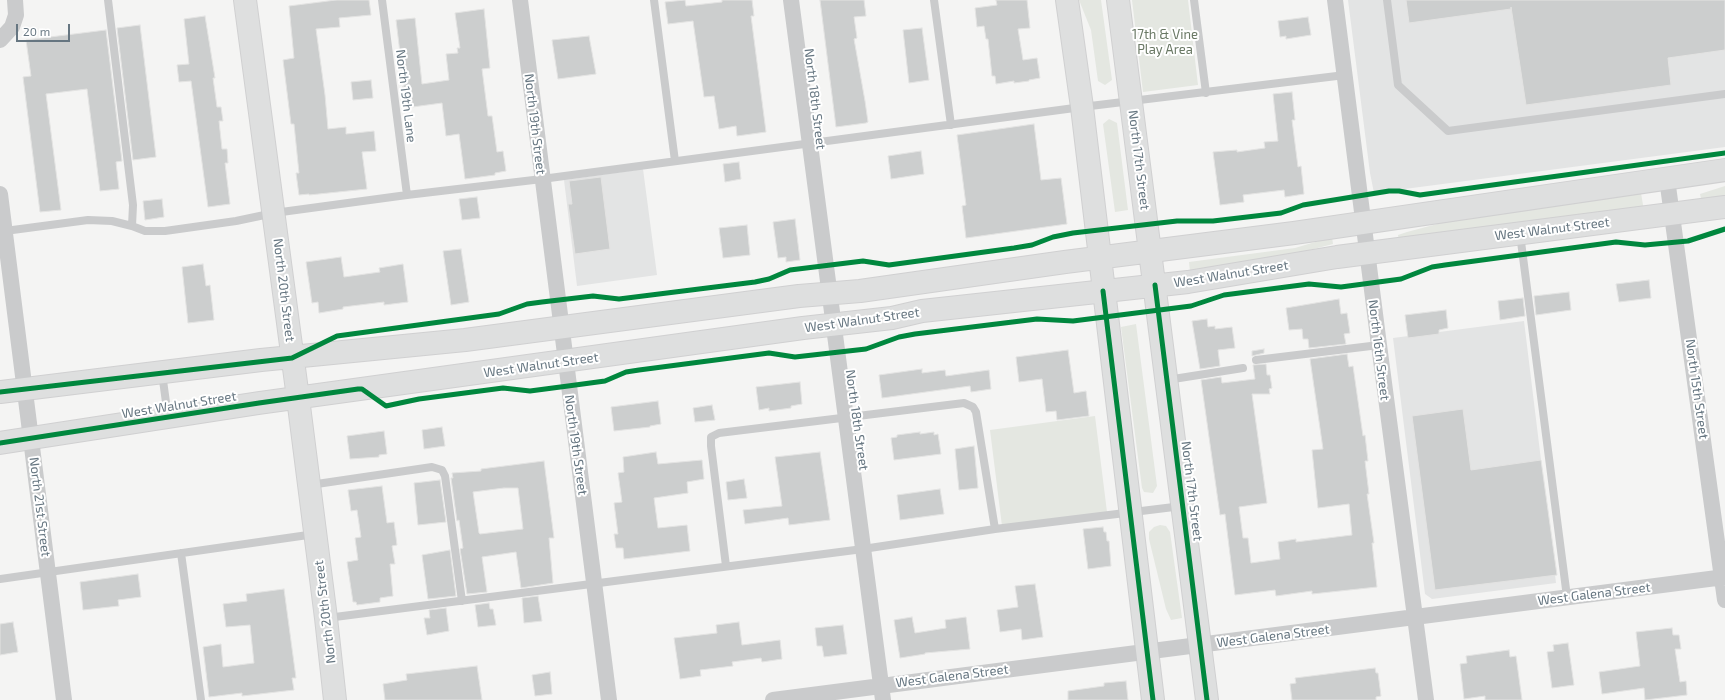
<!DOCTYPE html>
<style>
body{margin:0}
#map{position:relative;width:1725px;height:700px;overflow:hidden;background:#f4f4f3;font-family:"Exo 2",sans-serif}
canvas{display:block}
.scale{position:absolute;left:16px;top:24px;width:54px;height:18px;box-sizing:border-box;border:2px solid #667681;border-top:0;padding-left:5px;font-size:12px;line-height:14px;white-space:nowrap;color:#667681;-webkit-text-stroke:3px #fff;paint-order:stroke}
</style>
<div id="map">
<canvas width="1725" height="700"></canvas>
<div class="scale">20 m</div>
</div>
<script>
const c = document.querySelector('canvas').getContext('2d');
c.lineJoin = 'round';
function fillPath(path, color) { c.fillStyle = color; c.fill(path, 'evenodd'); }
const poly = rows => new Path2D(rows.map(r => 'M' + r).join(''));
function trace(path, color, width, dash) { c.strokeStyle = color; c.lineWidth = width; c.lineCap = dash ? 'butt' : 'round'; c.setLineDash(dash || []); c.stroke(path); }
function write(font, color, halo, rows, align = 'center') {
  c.font = font + ' "Exo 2",sans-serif'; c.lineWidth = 4; c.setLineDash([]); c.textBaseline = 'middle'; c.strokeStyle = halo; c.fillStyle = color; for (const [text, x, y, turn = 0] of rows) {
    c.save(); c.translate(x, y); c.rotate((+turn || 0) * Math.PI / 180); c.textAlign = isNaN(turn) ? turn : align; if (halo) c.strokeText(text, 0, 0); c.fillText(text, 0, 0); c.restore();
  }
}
const built = poly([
 [1348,0,1725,0,1725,147,1374,193,1370,173],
 [643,169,657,275,577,286,564,180],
 [1524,321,1556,583,1432,599,1425,594,1393,338]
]);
const green = poly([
 [1079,0,1101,0,1112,80,1105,85,1098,81,1091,30],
 [1132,0,1188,0,1198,85,1143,92],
 [1109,119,1117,123,1128,210,1115,212,1103,124],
 [1725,186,1725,200,1702,203,1700,194],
 [1628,193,1641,193,1644,211,1399,244,1398,235,1407,232,1471,215],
 [1332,237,1333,244,1256,264,1190,272,1189,262,1295,248],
 [1136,324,1157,486,1153,493,1144,492,1142,488,1121,327],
 [1095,416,1107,512,1002,526,990,430],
 [1160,525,1166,526,1170,532,1182,618,1171,620,1166,609,1149,539,1149,532,1154,527]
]);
const building = poly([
 [336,0,369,0,371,15,339,18,340,27,316,29,325,95,328,129,346,127,346,134,374,131,376,151,362,152,367,189,309,195,309,194,299,195,296,173,299,173,294,124,291,124,283,60,294,58,289,6,336,0],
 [685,0,686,6,722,2,722,0,752,0,754,16,751,16,766,132,737,136,736,126,719,129,714,96,704,97,693,21,668,24,665,2,685,0],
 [820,0,864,0,866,16,854,17,857,38,854,39,865,101,868,122,866,123,836,127,820,0],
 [996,0,1027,0,1030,28,1018,29,1023,60,1037,58,1040,78,1029,80,1029,81,1014,83,1014,81,996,84,995,76,992,76,988,39,986,39,984,26,977,27,975,8,997,5,996,0],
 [1406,0,1725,0,1725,50,1668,58,1671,85,1526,105,1511,7,1511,9,1409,23,1406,0],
 [484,9,490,68,482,69,488,116,492,116,497,152,503,151,506,171,495,173,495,175,465,179,459,134,446,136,442,103,405,108,402,87,404,86,396,20,415,18,422,84,449,80,446,54,458,53,457,48,460,48,455,13,484,9],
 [205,16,215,78,213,78,217,107,221,107,223,121,219,121,222,149,227,149,228,163,225,163,230,204,208,207,191,81,179,82,177,65,189,64,184,19,205,16],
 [1308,17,1311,35,1286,39,1286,36,1280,37,1278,21,1308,17],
 [140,25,156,157,133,160,117,28,140,25],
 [922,28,929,80,909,83,903,30,922,28],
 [106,30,122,161,116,162,119,189,100,191,87,89,46,94,61,210,40,212,23,77,31,76,26,40,106,30],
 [589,36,596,74,558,79,552,40,589,36],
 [371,80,373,98,353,100,351,82,371,80],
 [1292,92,1295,120,1292,120,1298,167,1301,166,1304,194,1285,197,1284,190,1243,195,1244,202,1220,205,1213,152,1237,150,1237,152,1265,148,1264,142,1278,141,1273,94,1292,92],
 [1034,124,1041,180,1061,178,1067,224,966,238,962,206,966,205,957,135,1034,124],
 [921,151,924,174,891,179,888,156,921,151],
 [739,162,741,179,725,182,723,164,739,162],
 [601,177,610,249,575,254,568,204,572,204,569,181,601,177],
 [477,197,480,218,462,220,459,199,477,197],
 [162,199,164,217,145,220,143,201,162,199],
 [795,219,800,260,786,262,786,257,778,258,773,222,795,219],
 [747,225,750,255,723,258,719,228,747,225],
 [461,249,469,302,451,305,443,251,461,249],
 [341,257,344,277,380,272,379,268,403,264,408,302,384,305,384,302,343,307,343,309,319,313,318,302,312,303,306,262,341,257],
 [203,264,206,286,210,285,214,320,188,323,182,267,203,264],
 [1649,280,1651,298,1619,302,1616,284,1649,280],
 [1569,292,1571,310,1536,315,1534,296,1569,292],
 [1523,298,1525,316,1500,320,1498,301,1523,298],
 [1339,299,1341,314,1347,313,1350,333,1344,334,1346,344,1309,348,1308,339,1303,339,1302,329,1289,330,1286,308,1339,299],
 [1446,310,1448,328,1439,330,1439,334,1408,338,1405,315,1446,310],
 [1207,319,1208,327,1215,326,1215,329,1232,327,1235,348,1218,350,1220,366,1200,369,1192,321,1207,319],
 [1264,349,1264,353,1252,356,1252,351,1264,349],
 [1068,350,1074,393,1086,391,1089,416,1057,420,1056,411,1046,412,1042,379,1019,382,1016,357,1068,350],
 [1347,354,1349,367,1353,366,1363,436,1365,435,1368,461,1365,461,1369,494,1367,494,1374,543,1372,543,1377,587,1312,594,1312,591,1276,596,1275,590,1235,595,1225,514,1220,515,1201,380,1221,377,1222,383,1255,379,1253,365,1266,364,1267,375,1270,375,1272,388,1269,389,1270,394,1252,394,1267,503,1239,507,1243,538,1248,538,1251,563,1280,559,1278,542,1296,539,1296,542,1352,535,1349,504,1318,508,1312,450,1323,449,1310,359,1347,354],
 [922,369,922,373,945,370,946,376,989,370,991,389,971,392,970,386,882,398,879,375,922,369],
 [800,382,802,404,791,406,791,408,769,411,769,408,759,410,756,387,800,382],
 [658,401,661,424,650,426,650,427,614,431,611,407,658,401],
 [712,405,715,420,695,422,693,408,712,405],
 [1463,409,1471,470,1541,460,1557,575,1435,590,1412,416,1463,409],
 [442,427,445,446,424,449,422,430,442,427],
 [384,431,387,454,379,455,379,457,350,459,347,436,384,431],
 [920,432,920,434,934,432,934,435,938,434,941,454,894,460,891,438,897,437,897,435,920,432],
 [974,446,978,488,959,490,955,449,974,446],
 [656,452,658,464,702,460,704,479,687,482,688,493,654,498,658,528,687,525,690,551,624,559,623,548,616,548,614,534,618,534,614,503,622,502,618,473,624,472,623,457,656,452],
 [820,452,830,520,789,525,788,518,745,524,743,510,782,506,775,457,820,452],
 [544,461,554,538,549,538,553,583,521,588,516,552,482,557,487,592,467,594,460,549,463,548,459,520,457,521,451,478,453,478,452,473,481,471,481,469,544,461],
 [504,488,518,488,523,529,480,534,479,533,473,492,504,488],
 [744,479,747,498,728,500,726,482,744,479],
 [440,480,446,522,418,525,414,483,440,480],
 [382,486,387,523,394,522,397,545,392,546,395,564,390,564,393,596,380,598,380,602,357,605,356,602,353,602,347,562,358,560,355,538,361,537,357,510,351,511,348,490,382,486],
 [940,489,944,514,900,520,897,495,940,489],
 [1103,527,1104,532,1106,532,1107,541,1109,541,1111,566,1088,569,1083,529,1103,527],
 [450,550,456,596,428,599,422,555,450,550],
 [138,574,141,597,118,600,119,606,83,610,80,582,138,574],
 [1035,584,1043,637,1022,640,1021,629,1000,632,997,610,1018,607,1015,586,1035,584],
 [284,589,296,678,292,678,294,690,242,696,242,693,209,697,203,647,221,644,223,667,254,663,250,625,226,627,223,604,247,601,246,594,284,589],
 [538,596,542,621,524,623,522,598,538,596],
 [489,603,490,609,493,609,496,625,478,627,475,605,489,603],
 [446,608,449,631,427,635,424,618,430,618,429,610,446,608],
 [912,617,915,633,946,628,945,620,966,617,970,649,925,653,925,654,900,658,894,620,912,617],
 [13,622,18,652,0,655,0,624,13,622],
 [739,622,742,645,780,640,782,659,762,662,761,658,732,662,733,666,700,670,701,676,680,679,674,638,717,633,716,625,739,622],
 [843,625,847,654,824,657,822,646,817,646,815,628,843,625],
 [1672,628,1673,635,1679,635,1681,649,1675,649,1680,682,1686,681,1687,695,1645,700,1644,688,1602,694,1599,672,1640,666,1636,632,1672,628],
 [1568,643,1574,685,1552,688,1547,652,1554,651,1553,645,1568,643],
 [1509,650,1510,657,1516,656,1522,700,1485,700,1485,696,1464,699,1460,664,1467,663,1466,656,1509,650],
 [477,666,482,700,385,700,383,684,407,680,406,674,477,666],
 [1375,668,1376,673,1378,673,1381,696,1376,697,1376,700,1292,700,1290,684,1296,683,1295,678,1375,668],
 [550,672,552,694,535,696,532,675,550,672],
 [1126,681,1128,700,1068,700,1068,691,1104,686,1104,683,1126,681]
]);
const service = poly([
 [108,0,133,205,132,226],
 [382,0,407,195],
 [654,0,675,161],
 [934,0,951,125],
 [1194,0,1206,93],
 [1387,0,1398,85,1448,131,1725,94],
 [5,231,88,220,112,221,132,226,145,231,165,231,236,221,274,213,407,195,542,179,1082,107,1345,75],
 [1520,234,1567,597],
 [1256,360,1379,345],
 [162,373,168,417],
 [1167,380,1243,368],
 [310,485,432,467,442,470,445,476,462,601],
 [181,553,201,700],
 [726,566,711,446,711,437,719,433,964,403,973,407,976,412,995,529],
 [0,579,315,534],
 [327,618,863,549,995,529,1182,506]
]);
const minor = poly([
 [520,0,609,700],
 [791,0,883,700],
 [1335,0,1379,345,1426,700],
 [0,40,12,27,16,15,15,0],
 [1667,179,1725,600],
 [0,194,64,700],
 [773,700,1725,577]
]);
const secondary = poly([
 [245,0,298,398,326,618,335,700],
 [1067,0,1082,107,1153,700],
 [1118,0,1207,700],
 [0,392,261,360,465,340,799,296,860,291,1065,262,1294,233,1725,170],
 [0,443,259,403,803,328,892,318,922,311,1188,282,1337,257,1725,207]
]);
const cycleway = poly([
 [1155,285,1207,700],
 [1103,291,1153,700],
 [0,392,292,358,337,336,499,314,527,304,542,302,593,296,619,299,755,282,769,279,790,270,863,261,889,265,1014,248,1032,245,1053,237,1073,233,1177,221,1213,221,1281,213,1303,205,1389,191,1399,191,1420,195,1725,153],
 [0,443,259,403,358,389,362,389,386,406,419,399,503,388,530,391,568,386,605,381,626,372,639,370,769,353,795,357,866,349,899,337,915,334,1037,319,1073,321,1191,306,1224,295,1309,284,1341,287,1401,279,1432,267,1445,265,1616,242,1645,245,1688,241,1725,229]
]);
const parkNames = [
 ["17th & Vine",1165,35],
 ["Play Area",1165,50]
];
const streetNames = [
 ["North 19th Lane",406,96,83],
 ["North 18th Street",815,99,83],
 ["North 19th Street",535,124,83],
 ["North 17th Street",1139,160,83],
 ["West Walnut Street",1552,229,-7],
 ["West Walnut Street",1231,274,-9],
 ["North 20th Street",284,290,83],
 ["West Walnut Street",862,320,-8],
 ["North 16th Street",1379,350,83],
 ["West Walnut Street",541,365,-8],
 ["North 15th Street",1697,389,82],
 ["West Walnut Street",179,405,-9],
 ["North 18th Street",857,420,82],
 ["North 19th Street",576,445,82],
 ["North 17th Street",1192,491,83],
 ["North 21st Street",40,507,83],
 ["West Galena Street",1594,594,-7],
 ["North 20th Street",325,612,-97],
 ["West Galena Street",1273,636,-7],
 ["West Galena Street",952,676,-7]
];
fillPath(built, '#e3e4e4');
fillPath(green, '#e4e7e1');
fillPath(building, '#cccece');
trace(building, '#e3e3e2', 1);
trace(secondary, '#d0d0d1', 24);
trace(service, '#cacbcc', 8);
trace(minor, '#cacbcc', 16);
trace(secondary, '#dedfdf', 22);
trace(cycleway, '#00873e', 5);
write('13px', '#697864', '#fff', parkNames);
write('13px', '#667681', '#fff', streetNames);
</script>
